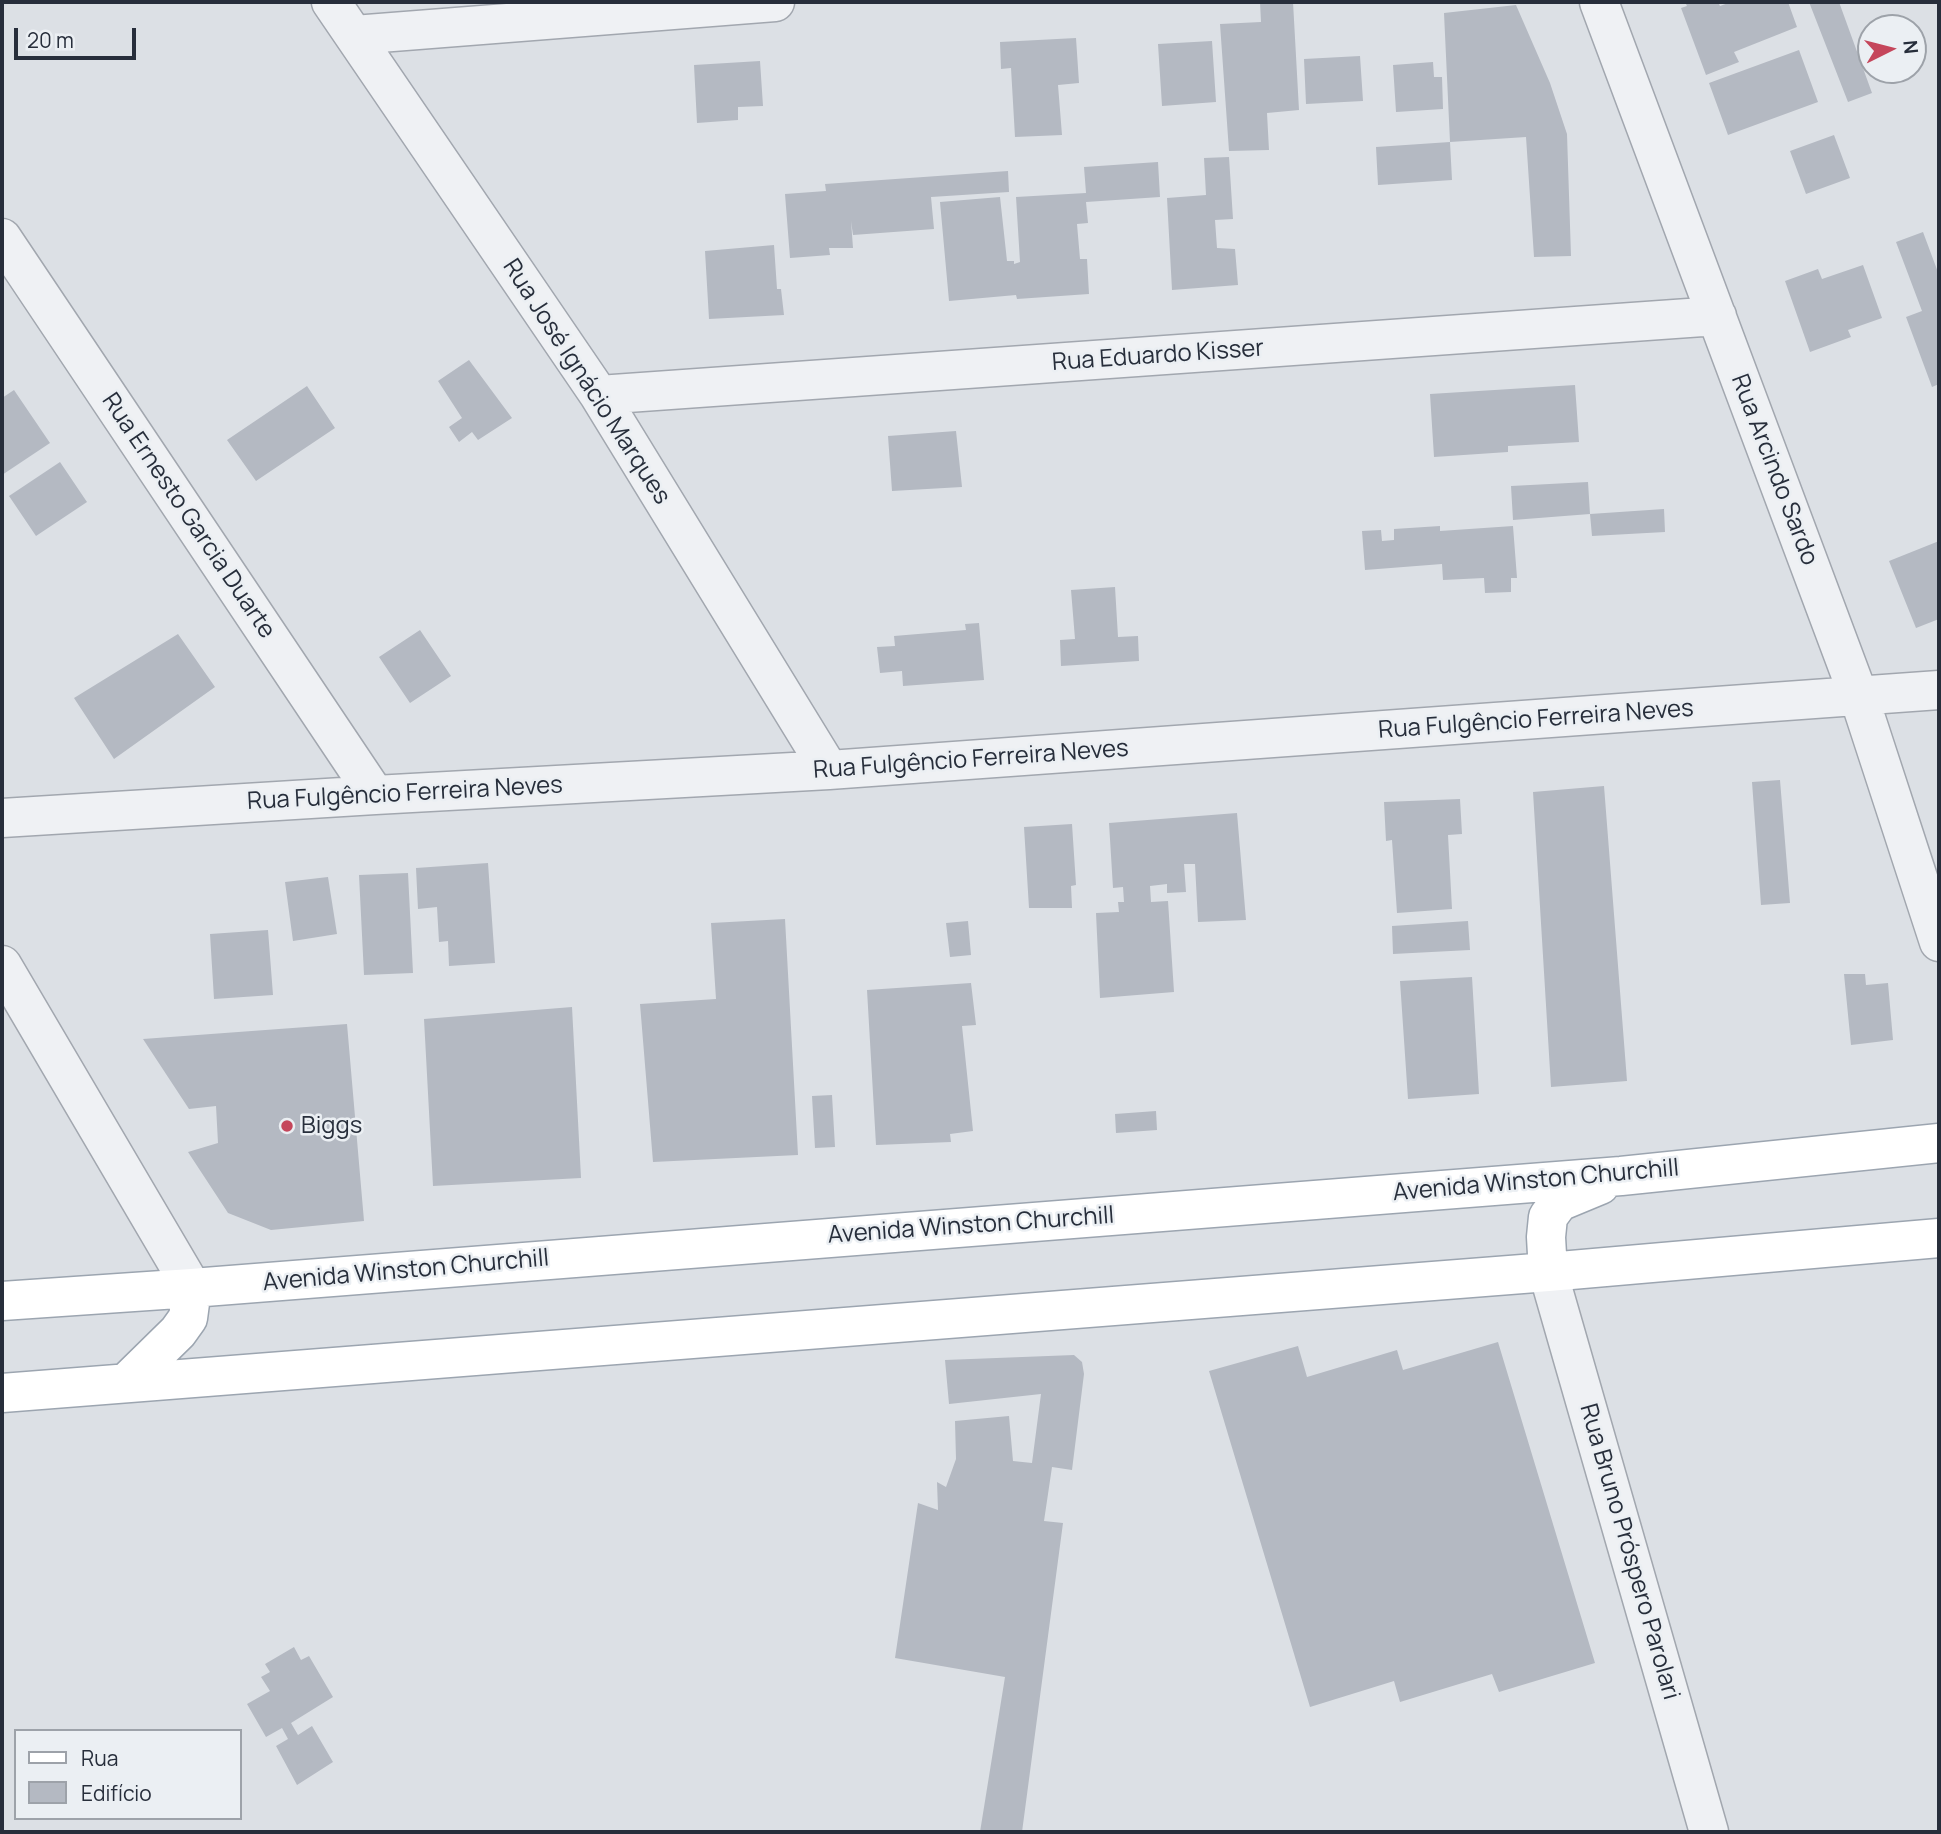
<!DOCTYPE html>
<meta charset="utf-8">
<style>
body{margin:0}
#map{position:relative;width:1941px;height:1834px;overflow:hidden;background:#dce0e5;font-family:Manrope,sans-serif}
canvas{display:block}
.frame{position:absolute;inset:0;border:4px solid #272e3b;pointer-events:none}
.legend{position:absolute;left:14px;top:1729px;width:228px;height:91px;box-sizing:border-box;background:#ebeff3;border:2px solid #9da2a9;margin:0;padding:9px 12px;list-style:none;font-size:21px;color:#272e3b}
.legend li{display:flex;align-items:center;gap:14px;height:35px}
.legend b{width:35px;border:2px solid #9da2a9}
.north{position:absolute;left:1857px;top:14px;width:70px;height:70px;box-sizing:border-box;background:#ebeff3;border:2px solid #9da2a9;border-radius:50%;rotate:84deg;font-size:19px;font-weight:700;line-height:28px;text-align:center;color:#272e3b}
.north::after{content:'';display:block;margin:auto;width:24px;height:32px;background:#c5465b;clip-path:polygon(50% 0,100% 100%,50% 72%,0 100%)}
.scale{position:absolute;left:14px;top:28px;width:122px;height:32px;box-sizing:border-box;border:4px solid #272e3b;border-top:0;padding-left:9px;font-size:21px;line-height:24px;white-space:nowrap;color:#272e3b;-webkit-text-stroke:5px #ebeff3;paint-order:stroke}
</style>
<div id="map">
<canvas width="1941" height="1834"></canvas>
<div class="frame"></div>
<ul class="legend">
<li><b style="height:9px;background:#fff"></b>Rua</li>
<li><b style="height:19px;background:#b4b9c2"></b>Edifício</li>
</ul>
<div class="north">N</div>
<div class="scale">20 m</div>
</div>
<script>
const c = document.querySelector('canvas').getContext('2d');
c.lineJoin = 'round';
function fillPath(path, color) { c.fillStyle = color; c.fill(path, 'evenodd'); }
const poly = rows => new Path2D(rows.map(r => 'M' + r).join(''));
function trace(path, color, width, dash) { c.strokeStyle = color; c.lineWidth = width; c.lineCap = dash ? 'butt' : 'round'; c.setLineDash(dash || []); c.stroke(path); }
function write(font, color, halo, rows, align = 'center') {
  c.font = font + ' Manrope,sans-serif'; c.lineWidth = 5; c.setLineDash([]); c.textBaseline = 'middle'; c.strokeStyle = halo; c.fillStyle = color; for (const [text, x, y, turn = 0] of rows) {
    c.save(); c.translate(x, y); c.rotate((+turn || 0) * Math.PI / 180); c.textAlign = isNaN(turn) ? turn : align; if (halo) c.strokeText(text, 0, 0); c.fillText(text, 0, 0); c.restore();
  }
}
const building = poly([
 [1260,2,1293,2,1299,110,1267,113,1269,150,1229,151,1220,24,1261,22],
 [1685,2,1718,2,1720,6,1731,2,1788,2,1797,27,1734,52,1739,62,1706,75,1681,8,1687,6],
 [1809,2,1839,2,1872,93,1848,102],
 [1516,5,1550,83,1567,134,1571,256,1534,257,1526,137,1450,142,1452,180,1378,185,1376,147,1450,142,1444,13],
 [1076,38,1079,83,1058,85,1062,135,1015,137,1011,68,1001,69,1000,42],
 [1212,41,1216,102,1162,106,1158,44],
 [1799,50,1818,102,1728,135,1709,83],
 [1360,56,1363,101,1306,104,1304,59],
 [760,61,763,106,738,107,738,120,697,123,694,65],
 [1433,62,1434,77,1442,77,1443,109,1396,112,1393,65],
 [1834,135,1850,178,1806,194,1790,151],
 [1229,157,1233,219,1215,220,1217,248,1235,249,1238,285,1172,290,1167,198,1206,195,1204,158],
 [1158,162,1160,197,1086,202,1088,223,1077,224,1080,259,1087,259,1089,294,1017,299,1016,295,949,301,940,202,1000,197,1007,261,1014,261,1014,264,1020,262,1016,197,1086,193,1084,167],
 [1008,171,1009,192,931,197,934,229,853,235,851,221,853,248,829,248,830,255,790,258,785,194,826,191,825,184],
 [1923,232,1939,275,1939,384,1932,387,1906,317,1922,311,1896,242],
 [774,245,777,289,781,289,784,315,709,319,705,251],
 [1863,265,1882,318,1848,330,1851,337,1810,352,1785,281,1818,269,1822,279],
 [469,360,512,418,478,440,472,432,459,442,449,427,462,418,438,381],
 [1575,385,1579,442,1508,446,1508,452,1434,457,1430,394],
 [307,386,335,428,256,481,227,440],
 [14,390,50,443,2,475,2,398],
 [956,431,962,487,892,491,888,436],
 [60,462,87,502,36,536,9,496],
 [1588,482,1590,514,1513,520,1511,486],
 [1664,509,1665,532,1592,536,1590,514],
 [1440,526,1440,531,1513,526,1517,578,1511,578,1511,592,1485,593,1484,578,1443,580,1442,564,1365,570,1362,531,1381,530,1382,541,1394,540,1394,529],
 [1939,541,1939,619,1916,628,1889,561],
 [1115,587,1118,637,1138,636,1139,661,1061,666,1060,640,1075,639,1071,590],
 [979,623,984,680,903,686,902,671,880,673,877,647,895,646,894,636,966,630,965,624],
 [420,630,451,676,410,703,379,657],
 [178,634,215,687,114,759,74,698],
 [1780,780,1790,903,1761,905,1752,782],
 [1604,786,1627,1081,1551,1087,1533,792],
 [1460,799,1462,834,1448,835,1452,909,1397,913,1392,840,1386,841,1384,802],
 [1237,813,1246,920,1198,922,1195,864,1184,864,1186,892,1167,893,1167,884,1150,886,1151,902,1168,901,1174,992,1100,998,1096,913,1119,912,1118,902,1124,902,1123,887,1113,888,1109,823],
 [1072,824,1076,885,1071,886,1072,908,1029,908,1024,827],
 [488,863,495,963,449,966,448,941,439,942,437,907,418,909,416,868],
 [408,873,413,973,364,975,359,875],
 [328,877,337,934,293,941,285,882],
 [785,919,798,1155,653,1162,640,1004,716,999,711,923],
 [968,921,971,955,950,957,946,923],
 [1468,921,1470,950,1393,954,1392,926],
 [268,930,273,995,214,999,210,934],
 [1844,974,1865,974,1866,985,1888,983,1893,1040,1851,1045],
 [1472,977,1479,1094,1408,1099,1400,981],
 [971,983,976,1025,962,1026,973,1131,950,1134,951,1142,876,1145,867,990],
 [572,1007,581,1178,433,1186,424,1019],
 [347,1024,364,1221,271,1230,228,1213,188,1152,218,1143,216,1106,189,1109,143,1039],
 [832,1095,835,1147,815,1148,812,1096],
 [1156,1111,1157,1130,1116,1133,1115,1114],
 [1498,1342,1595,1663,1499,1692,1492,1674,1400,1702,1394,1681,1310,1707,1209,1371,1298,1346,1307,1377,1397,1350,1403,1370],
 [1074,1355,1082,1362,1084,1374,1072,1470,1052,1467,1044,1521,1063,1523,1022,1832,980,1832,1005,1677,895,1658,918,1503,938,1510,937,1482,946,1487,956,1459,955,1421,1009,1416,1013,1461,1032,1463,1041,1394,949,1404,945,1360],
 [294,1647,301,1660,309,1656,333,1697,291,1723,298,1735,312,1726,333,1762,297,1785,276,1746,288,1739,282,1728,266,1737,247,1704,270,1691,261,1677,270,1672,265,1664]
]);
const minor = poly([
 [331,2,599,395,829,770],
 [1599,2,1859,697,1939,942],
 [354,35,775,2],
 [2,238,375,795],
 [599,395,1717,316],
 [2,818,375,795,829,770,1939,690],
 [2,965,192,1288],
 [1548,1272,1709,1832]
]);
const major = poly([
 [1548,1272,1546,1237,1548,1217,1559,1202,1600,1185],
 [2,1301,192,1288,1621,1176,1939,1143],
 [127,1382,178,1332,188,1318,192,1288],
 [2,1393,1548,1272,1939,1238]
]);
const markers = [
 [287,1126,7,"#c5465b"]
];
const streetNames = [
 ["Rua Eduardo Kisser",1158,356,-4],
 ["Rua José Ignácio Marques",586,382,57],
 ["Rua Arcindo Sardo",1774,470,69],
 ["Rua Ernesto Garcia Duarte",188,516,56],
 ["Rua Fulgêncio Ferreira Neves",1536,720,-4],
 ["Rua Fulgêncio Ferreira Neves",971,760,-4],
 ["Rua Fulgêncio Ferreira Neves",405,794,-3],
 ["Avenida Winston Churchill",1536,1181,-5],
 ["Avenida Winston Churchill",971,1226,-4],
 ["Avenida Winston Churchill",406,1271,-5],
 ["Rua Bruno Próspero Parolari",1629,1552,74]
];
const poiNames = [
 ["Biggs",301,1126]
];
fillPath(building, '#b4b9c2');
trace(minor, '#a2a7af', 41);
trace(major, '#9ca5b0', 41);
trace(minor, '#eff1f4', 38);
trace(major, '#fff', 38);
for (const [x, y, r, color] of markers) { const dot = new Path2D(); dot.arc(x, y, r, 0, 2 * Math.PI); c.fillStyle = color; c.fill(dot); trace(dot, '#ebeff3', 2.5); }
write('24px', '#272e3b', '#ebeff3', streetNames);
write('24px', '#272e3b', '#ebeff3', poiNames, 'left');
</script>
